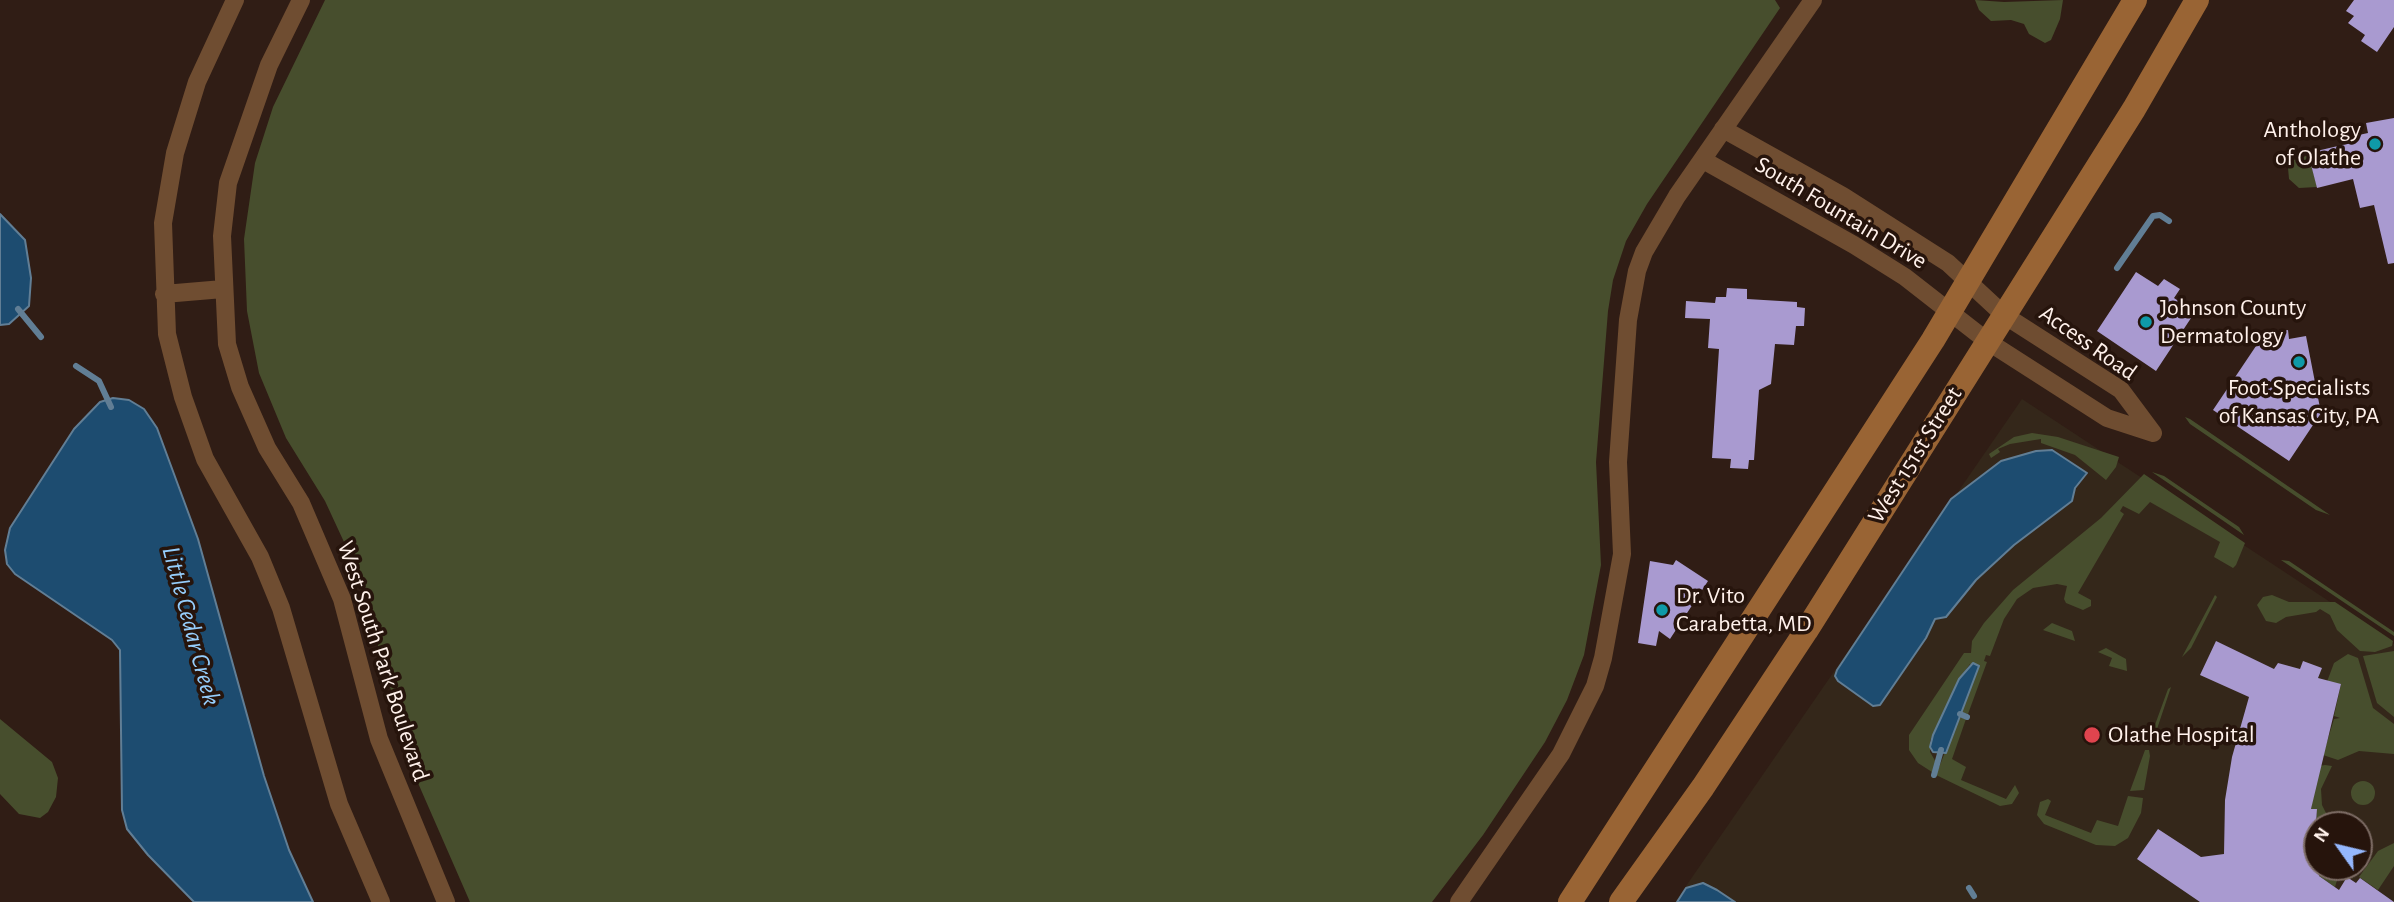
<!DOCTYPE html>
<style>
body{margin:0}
#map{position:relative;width:2394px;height:902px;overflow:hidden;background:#301d15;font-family:"Alegreya Sans",sans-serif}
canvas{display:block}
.north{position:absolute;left:2303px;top:811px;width:70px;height:70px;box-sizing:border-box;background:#26140c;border:2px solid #7d6c65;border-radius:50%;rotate:304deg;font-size:19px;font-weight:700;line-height:28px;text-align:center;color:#fff1eb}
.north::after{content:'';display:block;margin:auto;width:24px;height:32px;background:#94b7fd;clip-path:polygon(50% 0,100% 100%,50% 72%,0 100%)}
</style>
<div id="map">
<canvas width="2394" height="902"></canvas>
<div class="north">N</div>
</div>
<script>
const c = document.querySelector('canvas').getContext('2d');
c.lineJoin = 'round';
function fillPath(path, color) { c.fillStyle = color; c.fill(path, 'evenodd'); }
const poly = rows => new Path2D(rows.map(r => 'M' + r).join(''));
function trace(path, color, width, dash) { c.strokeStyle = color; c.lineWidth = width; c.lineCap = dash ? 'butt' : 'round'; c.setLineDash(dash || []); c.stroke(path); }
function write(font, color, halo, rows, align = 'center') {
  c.font = font + ' "Alegreya Sans",sans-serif'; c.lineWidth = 7; c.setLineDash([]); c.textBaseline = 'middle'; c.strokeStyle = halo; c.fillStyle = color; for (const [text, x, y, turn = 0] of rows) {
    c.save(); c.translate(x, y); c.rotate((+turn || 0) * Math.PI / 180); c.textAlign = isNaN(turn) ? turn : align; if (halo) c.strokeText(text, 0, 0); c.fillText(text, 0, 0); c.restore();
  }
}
const medical = poly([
 [2022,399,2394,644,2394,902,1675,902],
 [2317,825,2359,825,2359,867,2317,867]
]);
const green = poly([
 [325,0,1775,0,1780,8,1647,204,1626,241,1613,280,1608,311,1596,462,1601,565,1584,655,1567,700,1545,742,1483,835,1432,902,470,902,418,783,367,608,344,542,325,501,286,438,259,373,247,311,244,239,255,163,273,107],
 [1975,0,2004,2,2063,0,2060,19,2051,40,2045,43,2029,34,2024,24,2011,20,1991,21,1979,10],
 [2309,155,2317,187,2299,188,2289,179,2288,168,2294,160],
 [2185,417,2190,419,2330,515,2316,510,2190,424],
 [2032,433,2058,437,2119,457,2116,467,2106,480,2075,455,2041,443,2041,439,2010,444,1998,449,2000,452,1991,458,1989,454,2014,437],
 [2152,472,2164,476,2239,527,2244,535],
 [2144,474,2245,543,2236,565,2233,568,2214,557,2220,542,2150,502,2139,514,2123,506,2120,511,2124,514,2078,593,2091,600,2091,606,2083,610,2066,603,2064,599,2067,586,2057,584,2033,588,2017,599,2004,619,1990,656,1986,655,1984,661,1987,662,1968,714,1961,712,1979,666,1970,664,1959,679,1930,741,1930,752,1937,764,1932,772,1918,763,1909,750,1909,735,1964,653,1971,653,1972,641,1984,623,2013,590,2101,518],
 [2281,560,2289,561,2394,632,2394,636],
 [2215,595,2217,597,2191,648,2182,657],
 [2272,595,2289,602,2335,602,2393,641,2392,646,2375,652,2360,651,2337,630,2330,615,2320,609,2316,612,2286,617,2276,623,2266,621,2257,605,2263,597],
 [2052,623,2072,631,2075,641,2043,630],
 [2106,648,2126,659,2127,671,2109,666,2112,658,2098,652],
 [2394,651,2394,717,2377,703,2363,656],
 [2348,654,2358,658,2373,708,2394,724,2394,754,2359,751,2338,760,2323,755,2334,719,2340,718,2334,716,2341,684,2325,687,2334,663],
 [2171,687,2153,741,2148,744,2168,689],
 [1959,717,1966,719,1952,759,1966,767,1961,780,2006,799,2015,785,2019,793,2012,804,2000,806,1936,775],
 [0,719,52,762,58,778,56,797,48,812,40,818,19,814,0,794],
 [2145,750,2149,750,2150,756,2144,790,2130,791],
 [2325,765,2332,766,2321,789,2322,805,2328,817,2317,825,2317,865,2315,837,2317,809,2311,809,2319,766],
 '2351 793a12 12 0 1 1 24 0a12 12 0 1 1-24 0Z',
 [2128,796,2143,798,2141,813,2128,838,2115,846,2096,845,2044,824,2037,815,2040,802,2048,799,2051,801,2045,815,2091,833,2097,820,2118,826],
 [2394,843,2394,866,2378,890,2359,877,2378,851],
 [2317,867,2341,867,2335,887,2319,876]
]);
const water = poly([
 [0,214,25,240,31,278,29,306,9,324,0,325,0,214],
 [113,398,129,400,144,409,157,428,198,539,264,776,289,850,313,902,194,902,148,855,127,829,122,810,120,650,112,640,15,574,7,564,5,550,10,528,74,429,100,402,113,398],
 [2052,450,2087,473,2075,488,2072,501,2014,545,1976,580,1946,617,1935,619,1926,638,1880,705,1873,706,1838,681,1835,676,1837,670,1951,499,2001,461,2036,451,2052,450],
 [1973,663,1979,666,1946,753,1933,752,1930,747,1933,735,1959,679,1973,663],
 [1703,883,1717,890,1735,902,1677,902,1686,888,1703,883]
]);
const stream = poly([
 [2117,268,2153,216,2160,215,2169,221],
 [18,309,41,337],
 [76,366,99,381,111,407],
 [1960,714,1967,717],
 [1934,775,1941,750],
 [1969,888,1974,896]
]);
const building = poly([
 [2354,0,2394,0,2394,27,2377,52,2361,41,2365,35,2348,23,2354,16,2346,11],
 [2394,118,2394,263,2388,264,2374,205,2360,208,2353,179,2317,188,2308,153,2355,142,2354,136,2368,133,2366,123],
 [2136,272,2158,286,2164,279,2180,289,2174,298,2195,312,2156,371,2097,331],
 [1727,288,1747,289,1747,299,1797,302,1797,307,1805,308,1804,326,1796,326,1794,345,1775,344,1771,384,1759,390,1754,460,1749,460,1748,469,1730,468,1731,459,1712,458,1719,349,1708,348,1710,319,1685,318,1686,301,1715,303,1716,297,1726,297],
 [2288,330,2289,339,2306,336,2321,413,2289,461,2213,410,2256,346,2271,343,2269,333],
 [1676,560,1708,581,1670,639,1659,631,1656,646,1638,643,1650,561,1673,565],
 [2216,641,2274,669,2278,663,2300,669,2303,661,2322,668,2318,678,2341,684,2311,809,2317,809,2315,837,2319,876,2339,890,2347,877,2356,883,2360,878,2394,902,2200,902,2137,859,2158,829,2201,857,2224,854,2225,800,2232,757,2249,697,2200,675]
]);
const street = poly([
 [235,0,197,82,175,153,163,223,167,334,183,397,205,459,260,557,281,608,339,804,381,902],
 [301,0,269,65,228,183,222,236,227,344,240,387,267,448,301,503,342,599,379,739,446,902],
 [1723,129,1843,196,1948,263,2004,315,2121,390,2153,433],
 [1703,160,1854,245,1905,277,1987,341,2107,418,2153,433],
 [164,294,223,289],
 [1459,902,1561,754,1595,686,1603,658,1622,554,1618,462,1628,320,1637,271,1644,252,1677,196,1813,0]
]);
const secondary = poly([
 [1570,902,1933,340,2135,0],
 [1621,902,1703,787,1806,631,2134,109,2197,0]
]);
const markers = [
 [2375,144,7,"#0f9aa8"],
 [2146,322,7,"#0f9aa8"],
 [2299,362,7,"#0f9aa8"],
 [1662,610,7,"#0f9aa8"],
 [2092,735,9,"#e0444e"]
];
const poiNames = [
 ["Anthology",2361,130,"right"],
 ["of Olathe",2361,158,"right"],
 ["Johnson County",2160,308],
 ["Dermatology",2160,336],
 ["Foot Specialists",2299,388,"center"],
 ["of Kansas City, PA",2299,416,"center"],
 ["Dr. Vito",1676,596],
 ["Carabetta, MD",1676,624],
 ["Olathe Hospital",2108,735]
];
const streetNames = [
 ["South Fountain Drive",1841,213,31],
 ["Access Road",2088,343,35],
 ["West 151st Street",1915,455,-58],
 ["West South Park Boulevard",383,661,72]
];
const waterNames = [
 ["Little Cedar Creek",191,626,75]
];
fillPath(medical, '#34271a');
fillPath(green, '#474e2d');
fillPath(water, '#1d4c70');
trace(water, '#617e95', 2);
trace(stream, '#617e95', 6);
fillPath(building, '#a99ad0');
trace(street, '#6f4d31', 18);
trace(secondary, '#996434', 24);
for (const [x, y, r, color] of markers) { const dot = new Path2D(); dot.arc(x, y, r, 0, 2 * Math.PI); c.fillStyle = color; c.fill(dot); trace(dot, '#26140c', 2.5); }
write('24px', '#fff1eb', '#26140c', poiNames, 'left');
write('24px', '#fff1eb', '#26140c', streetNames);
write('italic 26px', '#96cefc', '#26140c', waterNames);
</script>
